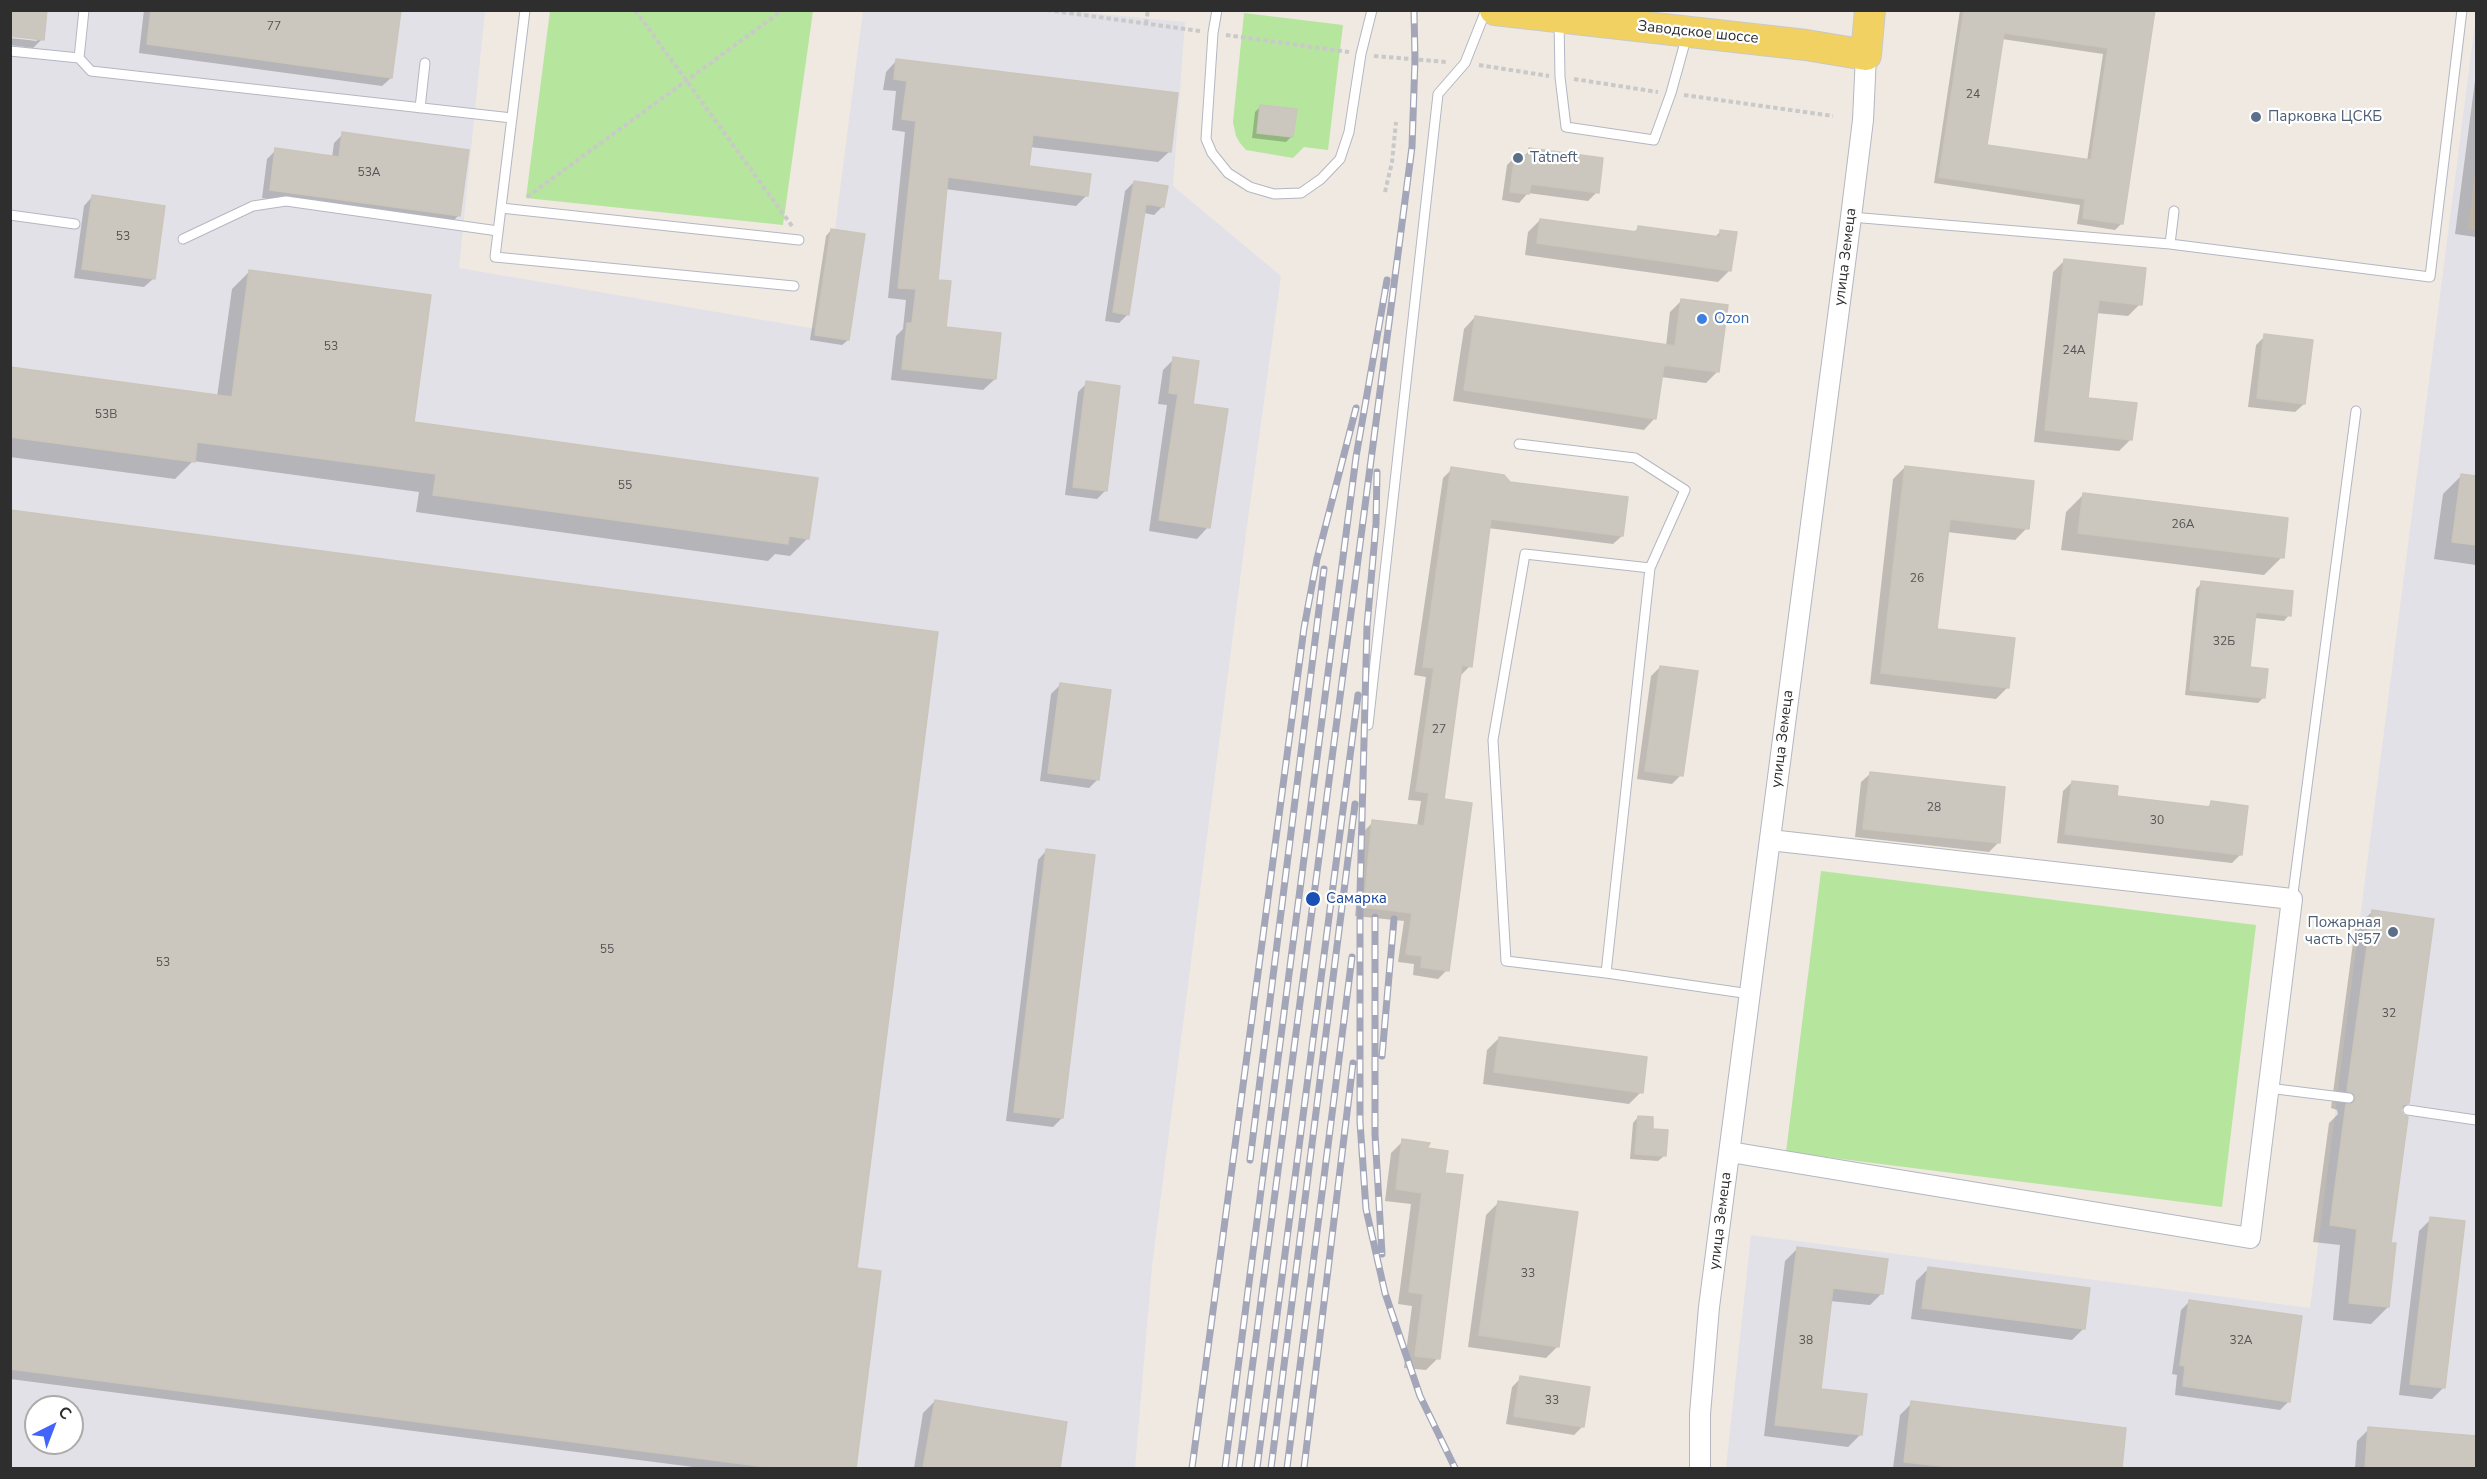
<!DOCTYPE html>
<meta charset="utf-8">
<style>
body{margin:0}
#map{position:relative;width:2487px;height:1479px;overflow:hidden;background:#efe9e1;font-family:"Nunito Sans",sans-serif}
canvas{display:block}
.frame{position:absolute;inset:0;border:12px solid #2e2e2e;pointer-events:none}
.north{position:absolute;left:24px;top:1395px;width:60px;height:60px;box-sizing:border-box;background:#fff;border:2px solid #ababab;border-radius:50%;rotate:42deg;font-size:16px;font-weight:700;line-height:24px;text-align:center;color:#2e2e2e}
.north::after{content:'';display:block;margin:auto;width:21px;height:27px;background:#4264fb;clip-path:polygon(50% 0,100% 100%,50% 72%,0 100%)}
</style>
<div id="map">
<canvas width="2487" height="1479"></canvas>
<div class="frame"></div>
<div class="north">С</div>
</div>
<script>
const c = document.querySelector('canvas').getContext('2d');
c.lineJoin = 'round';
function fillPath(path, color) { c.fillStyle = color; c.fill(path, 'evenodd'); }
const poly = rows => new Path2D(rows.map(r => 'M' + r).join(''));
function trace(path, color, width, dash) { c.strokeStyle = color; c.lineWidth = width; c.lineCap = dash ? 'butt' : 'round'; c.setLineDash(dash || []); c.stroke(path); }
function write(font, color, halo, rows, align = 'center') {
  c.font = font + ' "Nunito Sans",sans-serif'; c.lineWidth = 4.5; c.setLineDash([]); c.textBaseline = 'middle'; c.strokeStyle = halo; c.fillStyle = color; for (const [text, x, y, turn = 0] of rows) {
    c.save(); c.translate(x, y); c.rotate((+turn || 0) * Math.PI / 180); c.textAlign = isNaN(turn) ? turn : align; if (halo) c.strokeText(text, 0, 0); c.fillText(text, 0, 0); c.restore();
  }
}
const industrial = poly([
 [1061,10,1185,22,1173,186,1281,276,1245,541,1152,1266,1135,1468,11,1468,10,11,485,11,459,268,822,330,863,11],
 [36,1407,72,1407,72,1443,36,1443],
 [2476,15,2476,1468,1726,1468,1751,1235,2310,1308]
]);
const education = poly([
 [2476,160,2476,230,2468,229]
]);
const green = poly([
 [550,11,813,11,783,225,526,198],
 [1244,13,1343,25,1328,150,1304,147,1293,158,1246,150,1240,143,1236,136,1233,122],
 [1821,871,2256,925,2222,1207,1786,1152]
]);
const shadow = poly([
 [144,10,400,10,391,78,382,86,139,53],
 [1960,10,2154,10,2121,224,2115,230,2077,224,2080,205,1934,183],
 [2002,39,2103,54,2087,161,1985,146],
 [10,38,37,41,37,38,42,39,33,48,10,45],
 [897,60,1170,151,1158,162,1030,147,1027,167,1087,195,1076,206,945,189,936,281,945,328,995,379,983,390,891,380,896,336,903,329,906,300,888,298,905,132,892,130,896,91,883,90,886,72],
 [2476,73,2476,237,2455,234],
 [1261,106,1292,136,1286,142,1252,138,1255,112],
 [343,134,459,215,450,224,262,198,267,159,276,150,332,158,334,143],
 [1530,150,1597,192,1588,201,1528,193,1519,203,1502,200,1507,165,1516,156,1523,157],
 [1134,182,1163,206,1154,215,1144,213,1128,314,1119,323,1105,321,1125,191],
 [92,197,153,279,144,287,74,278,84,206],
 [1540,220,1633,233,1639,227,1714,238,1721,231,1730,270,1718,282,1525,255,1528,232],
 [831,230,848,340,842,345,810,340,826,236],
 [2065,260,2140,304,2128,316,2096,313,2086,399,2131,439,2119,451,2034,442,2053,272],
 [250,271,412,424,808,538,790,556,775,554,768,561,416,512,419,492,193,461,175,479,10,457,10,368,217,397,232,289],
 [1682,300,1718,371,1706,383,1661,377,1655,418,1644,430,1453,401,1464,329,1475,317,1666,346,1670,312],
 [2265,336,2304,404,2295,412,2248,407,2256,345],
 [1174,359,1192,405,1208,527,1197,539,1149,531,1167,405,1158,404,1163,370],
 [1087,383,1106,490,1097,499,1065,495,1078,392],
 [1905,467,2027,528,2015,540,1947,532,1935,630,2008,687,1996,699,1870,684,1893,479],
 [1452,469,1509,483,1622,536,1613,544,1488,528,1470,666,1461,675,1459,674,1442,800,1447,970,1438,979,1413,975,1414,964,1398,962,1404,921,1355,916,1364,831,1373,822,1417,826,1421,801,1408,800,1426,677,1414,675,1443,478],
 [2461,476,2476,478,2476,565,2434,559,2443,494],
 [2084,494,2282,557,2264,575,2061,550,2066,512],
 [10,511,855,1269,879,1272,854,1468,701,1468,10,1379],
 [2202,583,2289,615,2284,621,2254,618,2248,668,2264,697,2258,703,2185,695,2196,589],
 [1660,667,1681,775,1672,784,1637,779,1651,676],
 [1060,685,1098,779,1089,788,1040,781,1051,694],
 [1870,774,1998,843,1989,852,1855,837,1861,782],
 [2072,782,2115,798,2206,808,2212,803,2241,854,2232,863,2057,843,2063,791],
 [1046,851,1062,1118,1053,1127,1006,1121,1038,860],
 [2372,912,2408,1103,2400,1111,2389,1244,2388,1307,2371,1324,2333,1320,2340,1245,2313,1242,2329,1123,2338,1114,2337,1110,2331,1108,2355,928],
 [1499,1038,1641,1092,1629,1104,1483,1084,1487,1050],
 [1638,1117,1651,1131,1664,1156,1658,1161,1630,1159,1633,1123],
 [1403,1141,1444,1174,1438,1358,1426,1370,1404,1368,1412,1306,1398,1304,1411,1204,1385,1201,1391,1153],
 [1498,1203,1558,1346,1546,1358,1468,1347,1486,1215],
 [2431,1219,2444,1387,2432,1399,2399,1395,2419,1231],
 [1797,1249,1882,1293,1870,1305,1830,1301,1819,1390,1860,1435,1848,1447,1764,1436,1785,1261],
 [1928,1269,2084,1328,2072,1340,1911,1319,1916,1281],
 [2190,1301,2289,1401,2280,1410,2175,1395,2177,1375,2172,1374,2181,1310],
 [1521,1378,1583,1426,1574,1435,1506,1424,1512,1387],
 [935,1401,1065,1424,1058,1468,914,1468,923,1413],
 [1912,1403,2125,1429,2120,1468,1893,1468,1900,1415],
 [2369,1429,2476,1438,2476,1468,2355,1468,2357,1441]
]);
const building = poly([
 [10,10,47,10,44,40,10,36,10,10],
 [151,10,401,10,392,78,147,44,151,10],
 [1964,10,2155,10,2123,224,2083,218,2085,199,1939,177,1964,10],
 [2004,33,2108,48,2091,160,1987,145,2004,33],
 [896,59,1178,93,1171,152,1033,135,1029,166,1091,174,1088,196,948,177,938,280,951,281,946,327,1001,333,996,379,902,369,907,323,912,323,916,289,898,288,916,121,902,119,907,81,894,79,896,59],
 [1260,105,1297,109,1293,137,1257,133,1260,105],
 [342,132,469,150,460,216,270,190,275,148,339,157,342,132],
 [1529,148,1603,158,1599,193,1531,184,1529,194,1510,192,1515,154,1528,156,1529,148],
 [1134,181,1168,186,1164,207,1146,204,1129,315,1113,312,1134,181],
 [92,195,165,206,155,279,82,269,92,195],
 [1540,219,1637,232,1638,226,1720,237,1720,230,1737,232,1731,271,1537,243,1540,219],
 [831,229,865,234,849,340,815,335,831,229],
 [2064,259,2146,268,2142,305,2099,300,2088,398,2137,403,2132,440,2045,430,2064,259],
 [249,270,431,295,414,422,818,478,809,539,789,536,788,544,433,495,436,474,197,442,195,462,10,437,10,367,232,397,249,270],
 [1681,299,1728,305,1719,372,1664,365,1656,419,1464,390,1475,316,1675,346,1681,299],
 [2264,334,2313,340,2305,404,2257,398,2264,334],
 [1173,357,1199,361,1193,404,1228,409,1210,528,1159,520,1178,394,1169,393,1173,357],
 [1086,381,1120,386,1107,491,1073,487,1086,381],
 [1905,466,2034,481,2029,529,1950,519,1937,629,2015,638,2009,688,1881,673,1905,466],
 [1451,467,1504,475,1510,482,1628,497,1623,536,1491,519,1472,667,1462,665,1444,799,1472,803,1449,971,1421,967,1422,956,1406,954,1412,913,1364,907,1372,820,1424,826,1429,793,1416,791,1434,668,1423,667,1451,467],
 [2461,474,2476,476,2476,545,2452,542,2461,474],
 [2083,493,2288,518,2284,558,2078,533,2083,493],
 [10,510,938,632,857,1268,881,1271,856,1468,774,1468,10,1369,10,510],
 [2201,581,2293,591,2291,616,2256,612,2250,667,2268,669,2265,698,2190,690,2201,581],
 [1660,666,1698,671,1683,776,1645,771,1660,666],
 [1060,683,1111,690,1099,780,1048,773,1060,683],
 [1870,772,2005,787,2000,843,1863,829,1870,772],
 [2072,781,2118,786,2117,796,2210,807,2211,801,2248,806,2242,855,2065,834,2072,781],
 [1046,849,1095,855,1063,1118,1014,1112,1046,849],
 [2372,910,2434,919,2409,1103,2403,1105,2401,1110,2403,1115,2408,1117,2391,1243,2396,1243,2389,1307,2349,1303,2357,1229,2330,1225,2346,1104,2352,1104,2356,1099,2353,1093,2347,1091,2372,910],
 [1499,1037,1647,1057,1643,1093,1494,1072,1499,1037],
 [1638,1116,1653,1117,1653,1129,1668,1130,1666,1156,1635,1154,1638,1116],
 [1402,1139,1430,1143,1427,1148,1448,1151,1445,1173,1463,1175,1440,1359,1415,1356,1423,1294,1409,1292,1422,1193,1396,1189,1402,1139],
 [1498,1201,1578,1212,1559,1347,1479,1335,1498,1201],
 [2430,1217,2465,1221,2445,1388,2410,1384,2430,1217],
 [1797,1247,1888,1259,1883,1294,1833,1288,1821,1389,1867,1394,1862,1435,1775,1425,1797,1247],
 [1928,1267,2090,1288,2085,1329,1922,1308,1928,1267],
 [2189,1300,2302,1316,2290,1402,2183,1386,2185,1366,2180,1365,2189,1300],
 [1520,1376,1590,1387,1584,1427,1514,1416,1520,1376],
 [935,1400,1067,1422,1060,1468,923,1468,935,1400],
 [1911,1401,2126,1428,2122,1468,1959,1468,1904,1462,1911,1401],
 [2368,1427,2476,1436,2476,1468,2365,1468,2368,1427]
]);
const path = poly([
 [635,10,792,226],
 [1047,10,1200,31],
 [1146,24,1148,10],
 [1226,35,1349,52],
 [1374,56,1447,62],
 [1479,65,1549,76],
 [1574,79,1658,92],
 [1684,95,1833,116],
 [1385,192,1392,162,1396,122],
 [527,197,783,10]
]);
const service = poly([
 [84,10,79,58,91,71,512,118],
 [525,10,495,257,794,286],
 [1217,10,1213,33,1206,139,1212,153,1228,173,1250,187,1274,194,1301,193,1321,179,1340,159,1349,132,1361,54,1372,10],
 [1559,20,1560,77,1566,127,1654,140,1671,93,1687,35],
 [10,51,79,58],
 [420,108,425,63],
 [501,208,799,240],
 [10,215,75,224],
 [1851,217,2170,244,2430,277,2462,10],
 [183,239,253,206,286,201,498,231],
 [2170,244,2174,211],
 [1519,444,1635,458,1685,490,1650,568],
 [1368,725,1438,94,1465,63,1486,10],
 [2292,901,2356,411],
 [1606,973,1650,568,1525,554,1493,740,1506,961,1606,973,1750,994],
 [2268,1088,2349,1098],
 [2408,1110,2476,1120]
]);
const minor = poly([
 [1730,1152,2250,1238,2292,899,1770,840],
 [1700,1468,1700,1414,1709,1307,1851,217,1863,120,1866,55]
]);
const primary = poly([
 [1495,10,1806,45,1866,55,1870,10]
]);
const rail = poly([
 [1377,472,1376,524,1367,626,1360,894,1360,1122,1366,1209,1385,1293,1420,1396,1455,1468],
 [1375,917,1375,1134,1382,1254],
 [1382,1056,1394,919],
 [1250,1160,1324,569],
 [1192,1468,1304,628,1317,559,1356,408],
 [1225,1468,1356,457,1387,280],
 [1239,1468,1412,147,1415,60,1414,10],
 [1257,1468,1358,695],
 [1271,1468,1355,804],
 [1287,1468,1352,957],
 [1304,1468,1353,1063]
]);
const markers = [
 [2256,117,6,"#5c6f8a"],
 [1518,158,6,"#5c6f8a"],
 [1702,319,6,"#3f7fe0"],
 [1313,899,8,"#1a4fb4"],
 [2393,932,6,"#5c6f8a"]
];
const numberNames = [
 ["77",274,27],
 ["24",1973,95],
 ["53А",369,173],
 ["53",123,237],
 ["53",331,347],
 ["24А",2074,351],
 ["53В",106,415],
 ["55",625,486],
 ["26А",2183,525],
 ["26",1917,579],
 ["32Б",2224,642],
 ["27",1439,730],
 ["28",1934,808],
 ["30",2157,821],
 ["55",607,950],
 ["53",163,963],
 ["32",2389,1014],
 ["33",1528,1274],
 ["38",1806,1341],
 ["32А",2241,1341],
 ["33",1552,1401]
];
const streetNames = [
 ["Заводское шоссе",1698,33,6],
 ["улица Земеца",1846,257,-83],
 ["улица Земеца",1783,739,-83],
 ["улица Земеца",1721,1221,-83]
];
const serviceNames = [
 ["Парковка ЦСКБ",2268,117],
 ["Tatneft",1530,158],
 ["Пожарная",2381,923,"right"],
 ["часть №57",2381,940,"right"]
];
const shopNames = [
 ["Ozon",1714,319]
];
const transitNames = [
 ["Самарка",1326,899]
];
fillPath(industrial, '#e3e1e8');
fillPath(education, '#f0e6d1');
fillPath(green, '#b6e59e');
fillPath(shadow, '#0003');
fillPath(building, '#cbc7bf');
trace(building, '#cbc5ba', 1.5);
trace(service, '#b4b7c1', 11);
trace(minor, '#b4b7c1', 22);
trace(primary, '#c9c9c9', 32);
trace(path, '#c9c9c9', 4, [4.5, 3]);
trace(service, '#fff', 9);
trace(minor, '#fff', 20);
trace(primary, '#f2d163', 30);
trace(rail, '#a3a6b8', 7);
trace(rail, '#fff', 4.5, [14]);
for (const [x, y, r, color] of markers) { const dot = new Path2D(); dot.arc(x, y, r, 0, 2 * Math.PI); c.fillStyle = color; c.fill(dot); trace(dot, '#fff', 2); }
write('12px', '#555452', null, numberNames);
write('15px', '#2e2e2e', '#fff', streetNames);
write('15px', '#4e5e75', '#fff', serviceNames, 'left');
write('15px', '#366cbe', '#fff', shopNames, 'left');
write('15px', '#164399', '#fff', transitNames, 'left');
</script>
